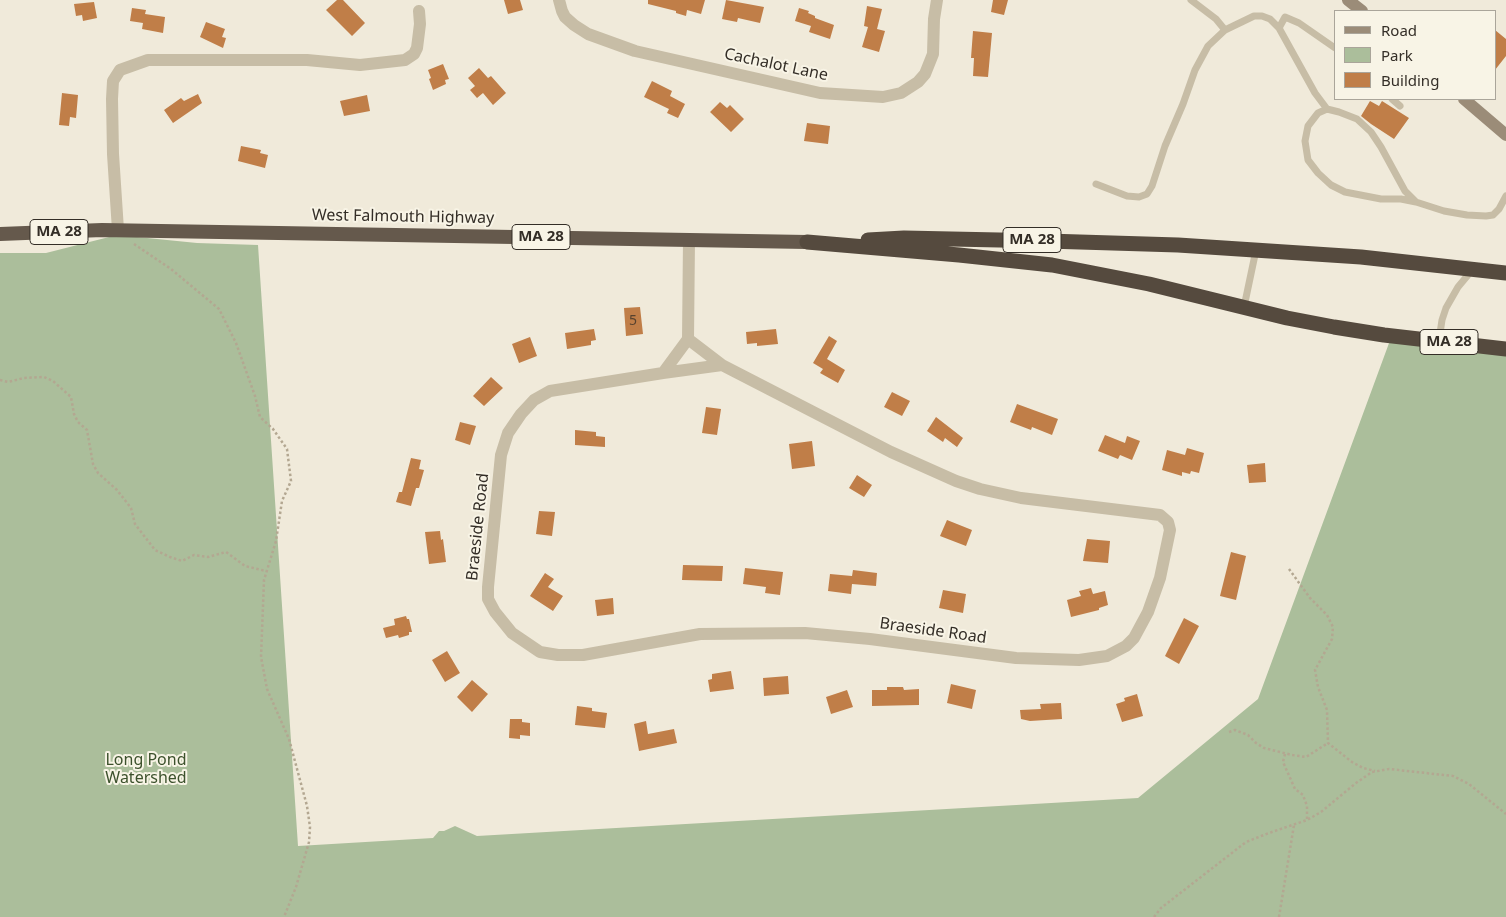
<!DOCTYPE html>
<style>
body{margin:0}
#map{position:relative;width:1506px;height:917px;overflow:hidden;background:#f0eada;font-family:"Noto Sans",sans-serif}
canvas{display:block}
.legend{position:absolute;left:1334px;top:10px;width:162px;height:90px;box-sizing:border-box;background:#f8f4e6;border:1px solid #aaa59a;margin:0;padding:6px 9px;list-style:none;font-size:15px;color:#342e27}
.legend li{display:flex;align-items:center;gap:10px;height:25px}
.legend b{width:25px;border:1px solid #aaa59a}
</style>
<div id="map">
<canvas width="1506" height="917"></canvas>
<ul class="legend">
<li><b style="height:6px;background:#9b8c78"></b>Road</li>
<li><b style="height:14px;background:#abbe9b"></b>Park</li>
<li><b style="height:14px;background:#c07e48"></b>Building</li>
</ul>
</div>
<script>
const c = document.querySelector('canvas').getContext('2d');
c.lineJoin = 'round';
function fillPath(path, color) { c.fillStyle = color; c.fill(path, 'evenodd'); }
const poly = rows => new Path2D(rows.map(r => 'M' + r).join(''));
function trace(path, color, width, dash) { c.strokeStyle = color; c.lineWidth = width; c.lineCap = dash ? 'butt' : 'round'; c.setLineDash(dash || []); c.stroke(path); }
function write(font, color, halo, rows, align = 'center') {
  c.font = font + ' "Noto Sans",sans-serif'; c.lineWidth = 4; c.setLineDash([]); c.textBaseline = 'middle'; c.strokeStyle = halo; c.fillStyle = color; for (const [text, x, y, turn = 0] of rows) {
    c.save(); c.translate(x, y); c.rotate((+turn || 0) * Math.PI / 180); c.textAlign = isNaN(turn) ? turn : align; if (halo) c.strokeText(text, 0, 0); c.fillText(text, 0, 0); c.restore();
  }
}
const green = poly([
 [117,235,197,243,258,245,298,846,433,838,439,831,444,831,455,826,477,836,1138,798,1258,699,1392,335,1506,349,1506,917,0,917,0,253,46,253]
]);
const building = poly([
 [337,0,343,0,365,23,352,36,326,10],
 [504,0,520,0,523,10,508,14],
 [648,0,705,0,701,14,687,10,686,16,676,13,676,11,648,4],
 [726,0,764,7,760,23,738,18,737,22,722,19],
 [993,0,1008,0,1004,15,991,12],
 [94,2,97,18,83,21,82,15,76,16,74,4],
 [867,6,882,9,877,29,885,31,879,52,862,47,868,27,864,26],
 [132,8,146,10,145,14,165,17,163,33,142,29,143,23,130,21],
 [799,8,809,11,808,13,815,16,815,18,834,25,830,39,809,32,811,26,795,21],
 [206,22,225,29,222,37,226,38,223,48,200,37],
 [1495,30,1506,39,1506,56,1495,70],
 [973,31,992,33,988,77,973,76,974,58,971,58],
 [443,64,449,79,445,80,446,84,433,90,429,79,431,78,428,70],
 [479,68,488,78,491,76,506,93,493,105,483,93,477,98,470,90,475,86,468,78],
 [652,81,672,91,670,96,685,104,678,118,667,113,669,109,644,97],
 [62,93,78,95,76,118,70,117,69,126,59,125],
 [198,94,202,103,173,123,164,110,181,98,184,101],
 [367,95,370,111,344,116,340,101],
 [1370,101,1379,106,1382,101,1409,118,1394,139,1371,124,1361,116],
 [720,102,727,108,730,105,744,119,731,132,710,112],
 [807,123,830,126,828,144,804,141],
 [241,146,261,150,260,153,268,155,265,168,238,161],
 [640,307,643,334,626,336,624,308],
 [594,329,596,340,591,341,591,345,567,349,565,333],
 [776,329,778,344,757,346,757,343,747,344,746,332],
 [829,336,837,341,827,359,845,370,838,383,820,373,823,369,813,363],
 [530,337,537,356,519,363,512,344],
 [491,377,503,388,484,406,473,396],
 [892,392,910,401,902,416,884,407],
 [1017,404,1058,419,1052,435,1032,427,1031,430,1010,422],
 [706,407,721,409,717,435,702,433],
 [936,417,963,438,957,447,945,438,943,442,927,431],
 [460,422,476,426,470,445,455,440],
 [575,430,596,432,596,436,605,437,605,447,575,445],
 [1105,435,1125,443,1127,436,1140,441,1132,460,1120,455,1118,459,1098,451],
 [812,441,815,466,792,469,789,444],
 [1187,448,1204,453,1199,473,1191,471,1190,474,1182,472,1182,476,1162,470,1167,450,1185,455],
 [411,458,421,460,419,469,424,470,419,488,416,488,411,506,396,502,399,492,402,492],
 [1265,463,1266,482,1249,483,1247,465],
 [857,475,872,485,864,497,849,488],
 [539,511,555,512,552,536,536,534],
 [947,520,972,530,966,546,940,536],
 [440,531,441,540,443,539,446,562,429,564,425,532],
 [1087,539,1110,541,1108,563,1083,561],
 [1231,552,1246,556,1236,600,1220,596],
 [683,565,723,566,722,581,682,580],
 [745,568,783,572,780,595,765,593,766,587,743,584],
 [853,570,877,573,876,586,852,584,851,594,828,591,830,574,852,576],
 [545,573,554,579,548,587,563,596,553,611,530,596],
 [1091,588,1093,594,1105,591,1108,605,1099,608,1099,610,1071,617,1067,600,1081,596,1079,591],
 [943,590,966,594,963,613,939,608],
 [613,598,614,614,597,616,595,600],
 [406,616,407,619,409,619,412,632,409,632,409,635,399,638,398,635,386,638,383,628,395,625,394,619],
 [1184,618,1199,626,1179,664,1165,656],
 [447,651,460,673,445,682,432,660],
 [731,671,734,689,710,692,708,680,712,679,712,674],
 [788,676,789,694,764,696,763,678],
 [472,680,488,694,472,712,457,697],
 [951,684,976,690,972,709,947,703],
 [887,687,903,687,904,690,919,689,919,705,872,706,872,690,887,690],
 [847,690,853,707,831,714,826,697],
 [1137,694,1143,716,1122,722,1116,704,1125,701,1124,698],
 [1061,703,1062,719,1030,721,1021,719,1020,710,1041,709,1040,704],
 [577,706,592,708,592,711,607,713,605,728,575,725],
 [510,719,522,719,522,722,530,723,530,736,520,735,520,739,509,738],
 [646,721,648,734,674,729,677,743,639,751,634,724]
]);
const path = poly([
 [134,244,171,269,219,309,236,343,255,396,260,417,273,429,287,449,291,481,282,501,276,541,264,580,261,657,267,689,289,739,307,806,310,827,309,842,296,887,284,917],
 [0,380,8,382,24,378,44,377,53,381,71,397,74,414,78,422,87,430,93,464,98,473,117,490,131,508,135,524,155,550,170,557,182,561,194,555,208,557,226,552,245,566,266,571],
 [1289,569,1310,598,1327,615,1333,627,1332,639,1315,670,1318,687,1327,710,1328,743,1352,762,1363,768,1375,771],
 [1229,732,1235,730,1248,735,1256,743,1264,748,1292,755,1306,757,1328,743],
 [1285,754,1283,762,1295,789,1303,795,1307,806,1307,820],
 [1154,917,1161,908,1246,842,1269,833,1307,820,1321,812,1356,783,1372,772,1389,769,1453,776,1469,784,1506,814],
 [1279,917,1294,825]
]);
const service = poly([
 [1191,0,1216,19,1225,30],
 [1279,28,1315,93,1327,109,1318,113,1308,126,1305,141,1308,160,1318,173,1331,185,1345,192,1381,199,1401,199,1416,202,1405,191,1381,147,1371,132,1357,119,1339,112,1327,109],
 [1392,99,1400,106],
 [1096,184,1127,196,1139,197,1147,194,1152,186,1165,146,1183,104,1195,70,1208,46,1225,30,1254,16,1262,16,1270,19,1279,28,1285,17,1299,23,1335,48],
 [1416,202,1444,211,1467,215,1486,216,1493,215,1499,209,1506,196],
 [1244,307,1256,250],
 [1439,340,1442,320,1446,308,1458,287,1473,269]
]);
const minor = poly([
 [559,0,562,11,565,17,574,25,588,34,635,51,820,93,883,97,901,93,918,82,925,74,933,54,934,19,937,0],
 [118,230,113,154,112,99,113,81,120,70,148,60,307,60,360,65,405,60,414,54,417,48,420,24,419,11],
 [688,339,722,365],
 [663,373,722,365,891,452,956,481,980,489,1021,498,1160,515,1168,522,1170,530,1160,578,1148,612,1134,638,1126,646,1107,656,1079,660,1016,658,870,639,805,633,700,634,583,655,558,655,540,652,512,633,495,612,488,599,488,587,501,455,508,433,521,414,534,400,550,391,663,373,688,339,689,240]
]);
const secondary = poly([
 [1348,0,1362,11],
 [1464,99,1506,135]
]);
const trunk = poly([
 [0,234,102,230,807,242]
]);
const motorway = poly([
 [868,240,904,238,1047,241,1178,245,1361,257,1506,273],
 [807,242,959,255,1052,265,1149,284,1287,318,1334,327,1384,335,1506,349]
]);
const numberNames = [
 ["5",633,321]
];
const shields = [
 [59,232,58],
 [541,237,58],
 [1032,240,58],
 [1449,342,58]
];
const shieldNames = [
 ["MA 28",59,232],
 ["MA 28",541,237],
 ["MA 28",1032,240],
 ["MA 28",1449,342]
];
const streetNames = [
 ["Cachalot Lane",776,65,12],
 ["West Falmouth Highway",403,217,1],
 ["Braeside Road",478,527,-84],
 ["Braeside Road",933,631,8]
];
const parkNames = [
 ["Long Pond",146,760],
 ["Watershed",146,778]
];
fillPath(green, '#abbe9b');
fillPath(building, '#c07e48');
trace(path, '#b3a791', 2.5, [2.5, 2.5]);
trace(service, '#c7bda6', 7);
trace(minor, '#c7bda6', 12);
trace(secondary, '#9b8c78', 12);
trace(trunk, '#65594c', 14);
trace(motorway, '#554a3e', 15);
write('14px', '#57422f', null, numberNames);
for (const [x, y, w] of shields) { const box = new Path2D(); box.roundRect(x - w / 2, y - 12.5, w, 25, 4); c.fillStyle = '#f8f4e6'; c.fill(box); trace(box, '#342e27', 1); }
write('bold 15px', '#342e27', null, shieldNames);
write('16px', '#342e27', '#f8f4e6', streetNames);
write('16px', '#3c512c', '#f8f4e6', parkNames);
</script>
